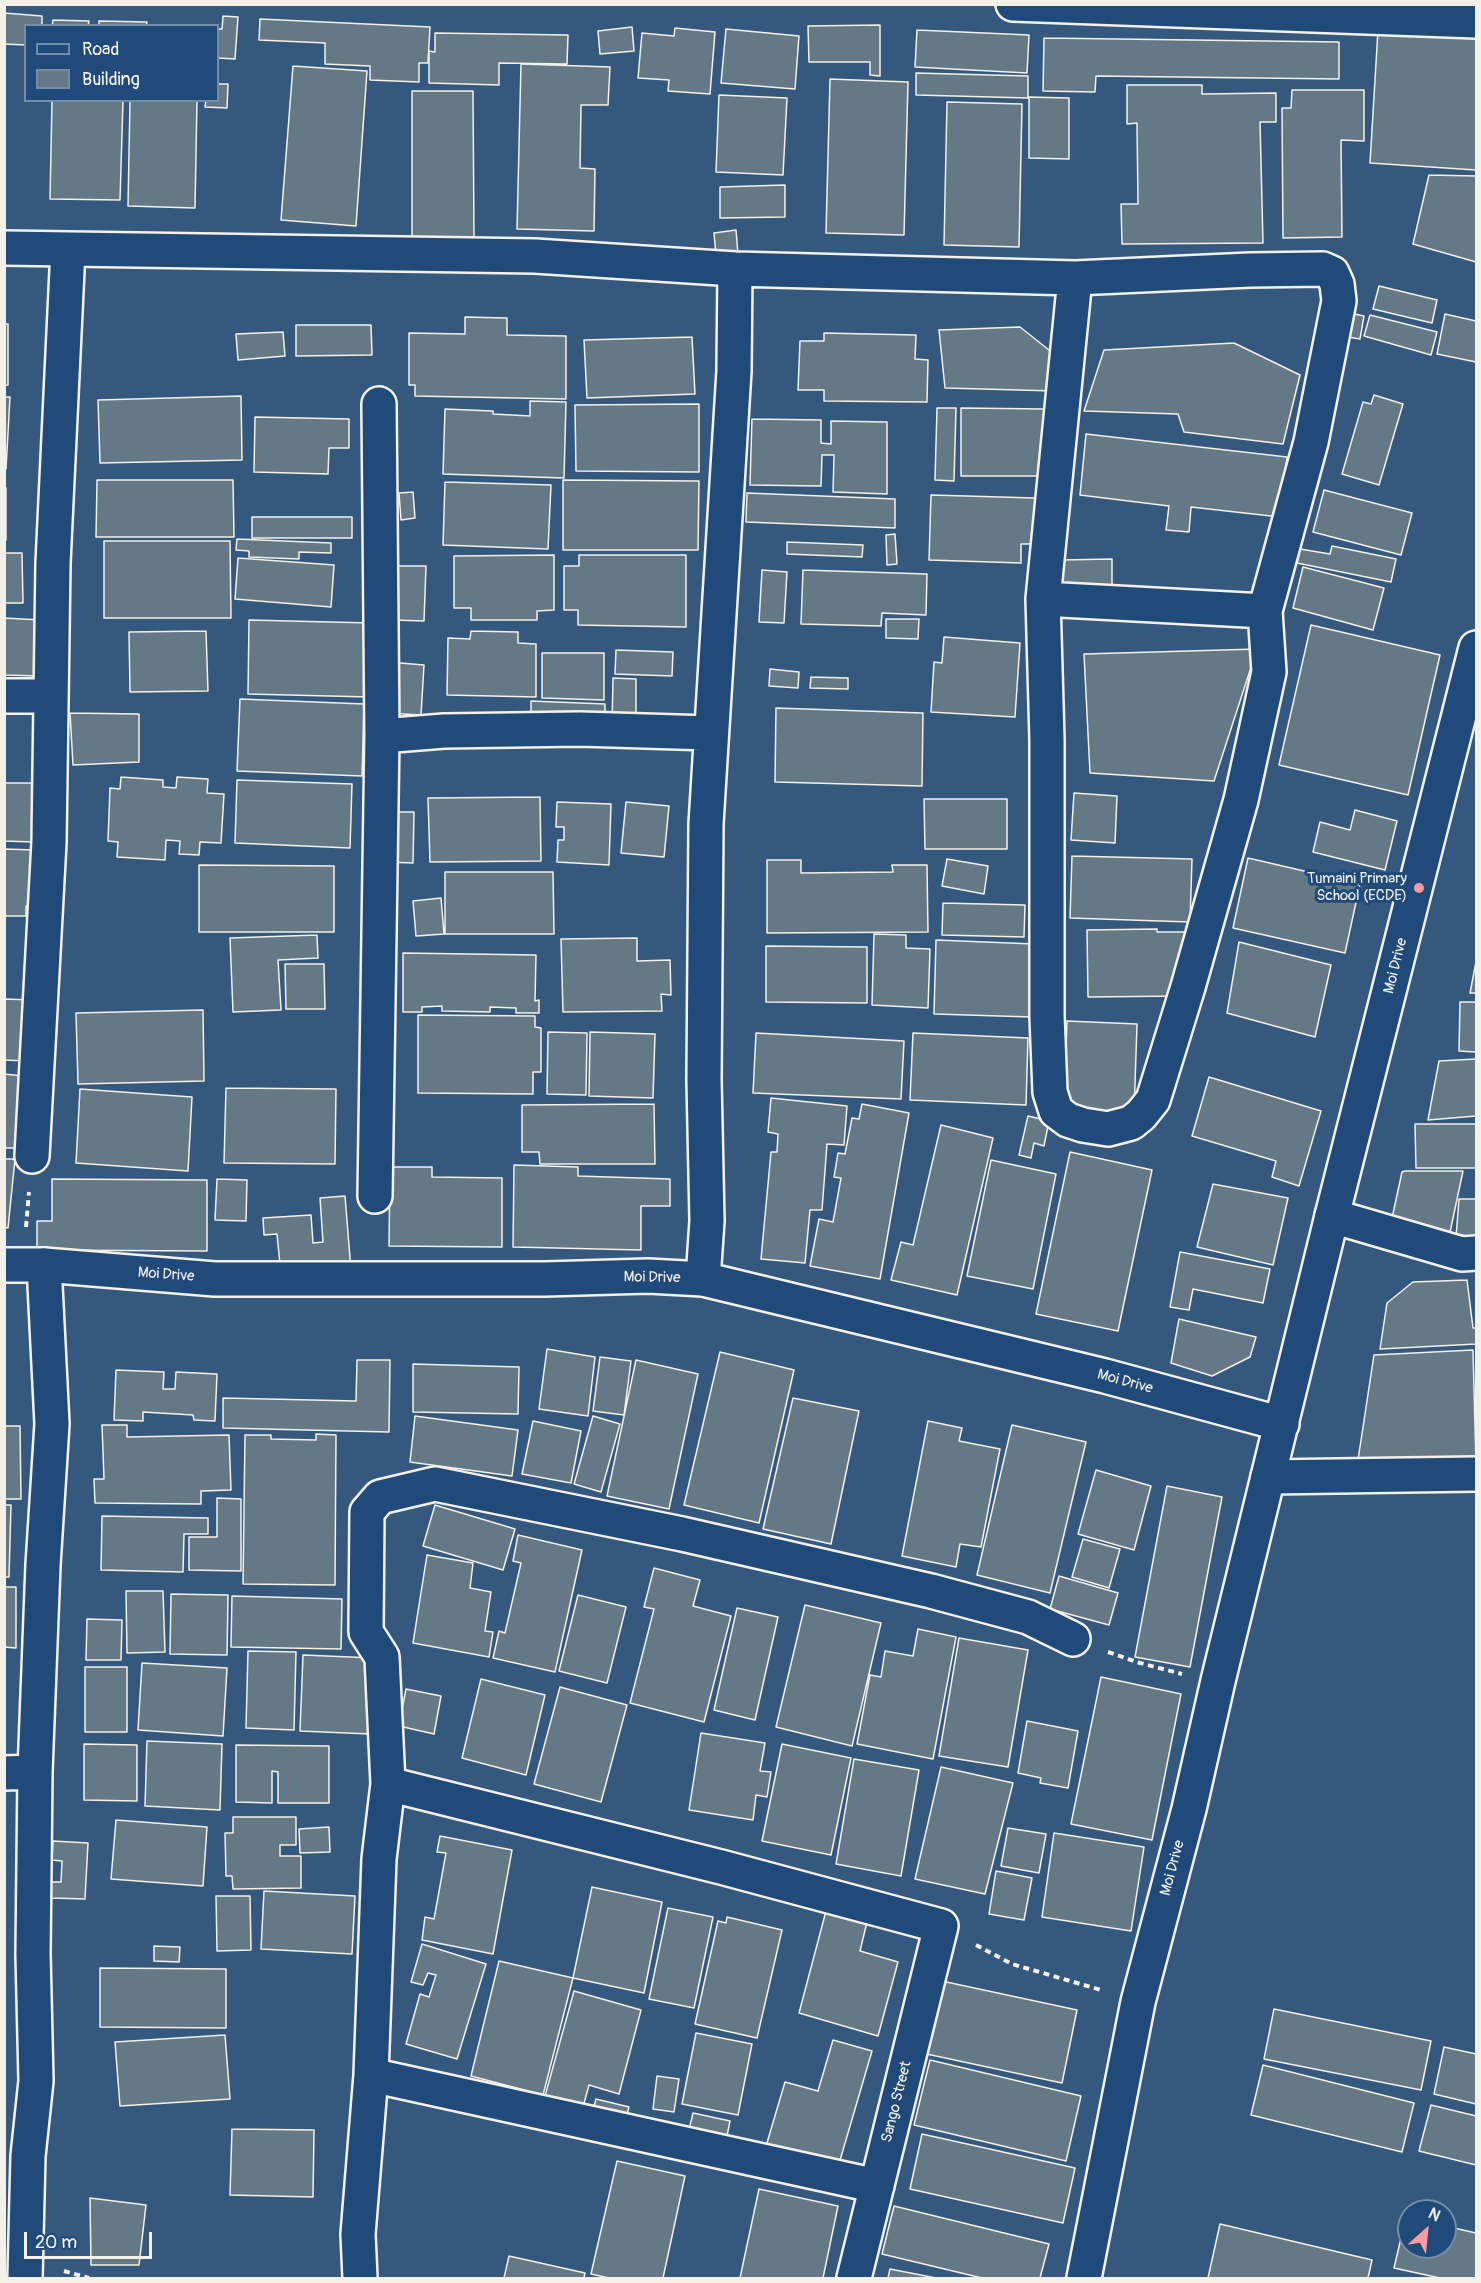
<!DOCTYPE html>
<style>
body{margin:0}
#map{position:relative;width:1481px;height:2283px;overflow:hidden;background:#34587e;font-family:Pangolin,sans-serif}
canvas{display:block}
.frame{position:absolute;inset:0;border:6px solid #f4f1e8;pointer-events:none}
.legend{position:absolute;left:24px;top:24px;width:195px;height:78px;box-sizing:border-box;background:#1f4a7a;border:2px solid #748da6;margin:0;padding:8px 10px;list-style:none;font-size:18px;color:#f4f1e8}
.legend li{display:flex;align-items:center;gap:12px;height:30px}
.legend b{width:30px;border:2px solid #748da6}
.north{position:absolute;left:1397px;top:2199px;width:60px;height:60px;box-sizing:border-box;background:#1f4a7a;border:2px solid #748da6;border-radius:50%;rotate:27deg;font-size:16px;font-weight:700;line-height:24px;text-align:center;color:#f4f1e8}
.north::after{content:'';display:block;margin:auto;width:21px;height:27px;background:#ff9aa2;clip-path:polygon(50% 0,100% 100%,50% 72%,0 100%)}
.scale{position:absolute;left:24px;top:2232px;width:128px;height:27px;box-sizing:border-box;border:3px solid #f4f1e8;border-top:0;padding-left:8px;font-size:18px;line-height:21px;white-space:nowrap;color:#f4f1e8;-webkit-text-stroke:4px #1f4a7a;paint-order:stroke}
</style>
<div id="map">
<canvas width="1481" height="2283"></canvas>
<div class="frame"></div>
<ul class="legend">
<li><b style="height:8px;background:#1f4a7a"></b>Road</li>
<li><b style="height:16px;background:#647886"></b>Building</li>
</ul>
<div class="north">N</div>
<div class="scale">20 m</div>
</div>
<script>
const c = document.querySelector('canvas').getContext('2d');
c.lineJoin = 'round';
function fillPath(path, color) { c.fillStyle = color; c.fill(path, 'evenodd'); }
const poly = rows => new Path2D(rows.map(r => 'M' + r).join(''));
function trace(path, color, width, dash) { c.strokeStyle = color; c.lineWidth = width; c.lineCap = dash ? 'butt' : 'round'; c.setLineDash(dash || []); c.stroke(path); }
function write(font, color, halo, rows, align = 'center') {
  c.font = font + ' Pangolin,sans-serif'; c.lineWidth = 6; c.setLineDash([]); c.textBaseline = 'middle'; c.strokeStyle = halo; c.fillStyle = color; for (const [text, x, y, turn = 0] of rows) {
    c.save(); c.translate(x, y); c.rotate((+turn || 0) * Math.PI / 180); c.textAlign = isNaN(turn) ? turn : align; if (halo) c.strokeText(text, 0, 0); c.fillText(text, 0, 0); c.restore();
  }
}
const building = poly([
 [4,13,42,16,42,26,26,26,26,45,4,44,4,13],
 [223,16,238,17,235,59,218,58,218,29,222,29,223,16],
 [260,19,430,27,428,63,419,63,419,82,370,80,370,66,325,64,325,43,259,40,260,19],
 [53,20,89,21,88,26,52,26,53,20],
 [99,21,147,22,146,26,99,26,99,21],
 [880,25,880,76,870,75,870,62,809,62,808,26,880,25],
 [632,27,634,51,600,54,598,31,632,27],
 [675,28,715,32,710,94,668,91,669,80,638,78,642,33,674,36,675,28],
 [726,29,799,36,795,89,721,83,726,29],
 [917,30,1029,35,1027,73,915,67,917,30],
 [1378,30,1476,36,1476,170,1370,163,1378,30],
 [435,33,568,35,567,64,499,63,499,85,429,83,429,51,435,52,435,33],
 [1044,38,1339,42,1339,79,1096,76,1095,92,1043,91,1044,38],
 [521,64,610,67,608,105,581,105,580,168,595,169,594,231,517,229,521,64],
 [293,66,367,71,356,226,281,220,293,66],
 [916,73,1028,76,1028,98,916,95,916,73],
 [830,79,908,82,904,235,826,233,830,79],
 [218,84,228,84,227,108,205,107,206,100,218,100,218,84],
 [1127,85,1202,85,1202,94,1276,93,1276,122,1260,122,1263,243,1122,244,1121,204,1138,204,1137,123,1127,124,1127,85],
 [1292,90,1364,90,1364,141,1341,140,1342,237,1283,238,1282,108,1291,108,1292,90],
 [412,91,473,91,474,239,412,239,412,91],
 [719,95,787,98,783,175,716,172,719,95],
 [1029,97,1069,98,1069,159,1029,158,1029,97],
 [52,100,123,100,120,200,50,199,52,100],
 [197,100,195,208,128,206,130,101,197,100],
 [947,102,1022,104,1019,247,944,245,947,102],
 [1429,175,1476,176,1476,262,1413,244,1429,175],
 [785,185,785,217,720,218,720,187,785,185],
 [736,230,738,254,716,256,714,233,736,230],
 [1379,286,1437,300,1432,323,1373,309,1379,286],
 [1345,312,1364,316,1360,339,1341,336,1345,312],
 [1445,314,1476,321,1476,362,1437,354,1445,314],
 [1370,315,1437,332,1431,355,1364,336,1370,315],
 [465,317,507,318,507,335,566,336,566,399,415,396,415,385,409,385,409,333,465,334,465,317],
 [4,324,8,324,8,385,4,385,4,324],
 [296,325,371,325,372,355,296,356,296,325],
 [1020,327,1054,354,1055,391,945,388,939,330,1020,327],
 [283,332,285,356,238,360,236,334,283,332],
 [824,333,916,335,915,359,928,360,927,402,824,401,824,390,798,390,800,341,824,341,824,333],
 [692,337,695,394,587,398,584,340,692,337],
 [1234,343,1300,375,1283,444,1184,432,1178,414,1084,411,1104,350,1234,343],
 [1374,395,1403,404,1379,485,1342,474,1363,402,1371,404,1374,395],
 [241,396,242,460,100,463,98,400,241,396],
 [4,397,10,397,6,469,4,469,4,397],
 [530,401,566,402,564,478,443,474,445,409,493,411,493,414,530,416,530,401],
 [699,404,699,472,576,471,575,405,699,404],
 [937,408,956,408,954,481,935,480,937,408],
 [961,408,1046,409,1046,476,961,476,961,408],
 [255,417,349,419,349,448,329,448,328,474,254,472,255,417],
 [752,419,821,420,821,443,831,444,831,421,887,422,887,494,833,492,834,455,822,455,821,486,750,485,752,419],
 [1086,434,1287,457,1280,517,1191,507,1189,532,1166,530,1169,506,1080,495,1086,434],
 [97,480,233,480,234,537,96,537,97,480],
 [563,480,699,481,698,550,563,550,563,480],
 [445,482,551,485,548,549,443,545,445,482],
 [4,488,6,488,6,540,4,539,4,488],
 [1324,490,1412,513,1401,555,1313,532,1324,490],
 [413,492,415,518,401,520,399,493,413,492],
 [747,493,895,499,895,528,746,522,747,493],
 [931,495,1035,498,1034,544,1021,544,1021,563,929,560,931,495],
 [252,517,352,517,352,538,252,538,252,517],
 [895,534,897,564,887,565,886,535,895,534],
 [237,539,331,543,331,553,299,552,299,559,249,557,249,551,236,550,237,539],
 [104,541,230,541,231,618,104,618,104,541],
 [787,542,863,545,862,557,787,554,787,542],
 [1332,546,1396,559,1391,582,1297,563,1300,549,1330,554,1332,546],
 [4,553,22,553,23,603,4,603,4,553],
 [554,555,554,610,537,611,537,620,471,620,471,608,454,608,454,556,554,555],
 [579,555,686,555,686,627,578,625,578,610,564,610,564,566,579,566,579,555],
 [238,558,334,565,331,607,235,599,238,558],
 [1112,559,1112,588,1062,589,1061,560,1112,559],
 [395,566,426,566,424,621,393,620,395,566],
 [1303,567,1384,588,1373,630,1293,608,1303,567],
 [762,570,787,572,784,623,759,622,762,570],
 [803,570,927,574,926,615,882,613,881,626,801,624,803,570],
 [4,618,41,620,39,676,4,675,4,618],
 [886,619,919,619,918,639,886,638,886,619],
 [249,620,371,623,370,697,248,694,249,620],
 [1311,625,1440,655,1408,795,1279,765,1311,625],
 [206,631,208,691,130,692,129,632,206,631],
 [471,631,518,632,518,643,536,644,536,697,447,695,448,638,470,639,471,631],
 [944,637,1020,643,1015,717,931,712,934,662,942,663,944,637],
 [1257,649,1214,781,1090,773,1084,654,1257,649],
 [616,650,673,652,672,676,615,674,616,650],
 [542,653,604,653,604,700,542,698,542,653],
 [389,662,424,665,421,715,386,713,389,662],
 [770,669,799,672,798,688,769,686,770,669],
 [811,677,848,678,848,689,810,688,811,677],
 [613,678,636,679,636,718,612,727,613,678],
 [240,699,364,704,362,776,237,771,240,699],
 [531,701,605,704,605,726,531,724,531,701],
 [776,708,923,713,922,786,775,782,776,708],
 [70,713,139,714,139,762,73,765,70,713],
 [121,777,163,780,163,787,176,788,177,777,208,779,207,793,224,794,221,843,200,842,199,855,179,854,180,841,166,840,165,860,117,857,118,842,108,841,110,788,120,789,121,777],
 [237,780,352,784,350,848,235,843,237,780],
 [4,783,35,783,34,842,4,841,4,783],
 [1074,793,1117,796,1115,843,1071,840,1074,793],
 [540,797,541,861,430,862,428,798,540,797],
 [924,799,1007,799,1007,849,925,849,924,799],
 [557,802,611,804,609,865,557,862,558,840,564,840,564,827,556,827,557,802],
 [626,802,669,806,664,857,621,853,626,802],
 [1355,810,1397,821,1385,870,1313,852,1320,822,1350,830,1355,810],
 [386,812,414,812,413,863,386,862,386,812],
 [4,849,34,850,33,907,26,906,26,916,4,916,4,849],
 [1072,856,1192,859,1190,922,1070,918,1072,856],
 [1248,858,1360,884,1345,953,1233,928,1248,858],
 [947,859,988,866,984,894,942,886,947,859],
 [767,860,801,860,801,873,893,872,892,865,927,865,928,932,767,933,767,860],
 [199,865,334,866,334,932,199,932,199,865],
 [445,872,553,872,554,934,445,934,445,872],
 [441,898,444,934,416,936,413,901,441,898],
 [943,903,1025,905,1024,937,942,935,943,903],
 [1157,929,1157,932,1192,932,1180,996,1088,997,1087,930,1157,929],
 [874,934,906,935,906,948,930,949,928,1008,872,1005,874,934],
 [317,935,318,958,278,960,281,1010,233,1012,230,938,317,935],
 [637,938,637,961,670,960,671,995,661,994,662,1011,563,1012,561,939,637,938],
 [936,940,1034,944,1032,1017,934,1014,936,940],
 [1239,942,1331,965,1315,1037,1227,1013,1239,942],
 [766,946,867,947,867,1003,766,1002,766,946],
 [403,953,536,955,535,1001,539,1000,539,1013,516,1013,516,1008,490,1007,490,1012,442,1011,442,1006,422,1007,422,1012,403,1012,403,953],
 [1476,962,1476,993,1470,993,1476,962],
 [285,964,324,964,325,1009,286,1009,285,964],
 [4,999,34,1000,27,1061,4,1060,4,999],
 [1460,1002,1476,1002,1476,1052,1459,1051,1460,1002],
 [203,1010,204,1081,78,1084,76,1013,203,1010],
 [418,1015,535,1016,535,1027,541,1028,541,1072,533,1072,533,1094,418,1093,418,1015],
 [1067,1021,1137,1024,1134,1114,1064,1111,1067,1021],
 [548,1032,587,1033,586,1095,547,1094,548,1032],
 [590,1032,655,1034,653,1098,589,1096,590,1032],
 [756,1033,904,1041,901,1099,753,1093,756,1033],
 [913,1033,1028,1038,1026,1105,910,1100,913,1033],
 [1476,1059,1476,1116,1428,1120,1439,1061,1476,1059],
 [4,1074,24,1076,17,1148,4,1148,4,1074],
 [1209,1077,1321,1111,1299,1186,1272,1177,1276,1161,1192,1136,1209,1077],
 [226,1088,336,1089,335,1164,224,1163,226,1088],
 [80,1089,192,1097,188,1171,76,1163,80,1089],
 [771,1098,847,1106,844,1145,827,1144,822,1210,810,1210,805,1263,761,1259,771,1152,777,1152,778,1134,768,1132,771,1098],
 [654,1104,655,1164,540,1164,539,1152,522,1152,522,1105,654,1104],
 [862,1104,909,1113,880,1279,810,1266,819,1219,833,1222,841,1178,834,1177,838,1153,845,1154,852,1118,859,1119,862,1104],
 [1028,1116,1049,1121,1044,1146,1034,1143,1031,1158,1019,1155,1028,1116],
 [1415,1124,1476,1124,1476,1168,1416,1168,1415,1124],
 [941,1125,993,1138,957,1295,891,1280,901,1242,913,1245,941,1125],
 [1070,1152,1152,1170,1118,1331,1036,1314,1070,1152],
 [4,1159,15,1159,8,1228,4,1227,4,1159],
 [991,1160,1056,1174,1033,1289,967,1276,991,1160],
 [514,1165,578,1167,578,1176,670,1179,670,1206,641,1206,641,1250,513,1247,514,1165],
 [390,1167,432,1167,432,1177,502,1178,502,1247,389,1246,390,1167],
 [1405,1171,1463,1171,1449,1237,1391,1223,1402,1172,1405,1171],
 [52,1179,207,1180,207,1251,37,1250,37,1221,52,1221,52,1179],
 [217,1179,247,1180,246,1221,215,1220,217,1179],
 [1213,1184,1288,1198,1273,1265,1197,1247,1213,1184],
 [345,1196,351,1270,281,1275,277,1234,264,1235,263,1218,311,1215,313,1243,323,1242,320,1198,345,1196],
 [1459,1199,1476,1199,1476,1238,1456,1237,1459,1199],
 [1180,1252,1270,1269,1263,1303,1193,1289,1189,1310,1170,1307,1180,1252],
 [1467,1280,1473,1328,1476,1328,1476,1344,1380,1349,1387,1303,1413,1282,1467,1280],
 [1179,1319,1256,1337,1250,1357,1212,1376,1171,1363,1179,1319],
 [547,1349,595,1357,588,1416,539,1409,547,1349],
 [1473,1350,1476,1465,1356,1473,1374,1355,1473,1350],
 [720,1352,794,1370,759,1523,684,1505,720,1352],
 [600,1357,631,1361,624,1415,593,1411,600,1357],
 [357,1360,390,1360,389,1432,223,1428,223,1398,356,1401,357,1360],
 [636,1360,698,1374,669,1509,607,1496,636,1360],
 [413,1364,519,1367,518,1414,413,1412,413,1364],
 [116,1370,164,1372,163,1389,175,1389,176,1372,217,1374,215,1421,194,1420,193,1415,143,1412,143,1421,114,1420,116,1370],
 [793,1398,859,1411,831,1544,763,1529,793,1398],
 [415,1416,518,1430,512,1476,410,1462,415,1416],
 [593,1416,620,1424,601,1492,574,1484,593,1416],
 [533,1421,581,1431,571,1483,522,1474,533,1421],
 [928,1421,962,1428,959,1441,1000,1449,981,1547,960,1544,956,1567,902,1556,928,1421],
 [102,1425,127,1425,127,1437,229,1435,231,1490,201,1491,201,1504,95,1503,94,1479,104,1479,102,1425],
 [1012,1425,1086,1442,1050,1593,977,1575,1012,1425],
 [4,1426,20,1426,21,1499,4,1499,4,1426],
 [316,1434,336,1435,335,1585,243,1584,245,1435,271,1435,271,1439,316,1440,316,1434],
 [1096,1470,1151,1486,1134,1550,1078,1534,1096,1470],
 [1167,1486,1222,1497,1190,1667,1135,1657,1167,1486],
 [217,1498,241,1499,241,1571,189,1570,189,1537,217,1537,217,1498],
 [4,1505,11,1505,9,1577,4,1577,4,1505],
 [435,1505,515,1529,503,1570,423,1546,435,1505],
 [102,1516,208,1518,208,1534,184,1534,183,1572,101,1570,102,1516],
 [518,1535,582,1550,555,1672,493,1658,499,1631,505,1633,521,1563,513,1561,518,1535],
 [1083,1539,1120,1549,1109,1588,1072,1577,1083,1539],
 [427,1555,473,1563,470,1588,491,1592,485,1631,493,1632,489,1657,413,1643,427,1555],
 [654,1568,700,1580,693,1606,731,1616,704,1722,630,1703,654,1609,644,1607,654,1568],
 [1059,1576,1118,1593,1109,1625,1050,1609,1059,1576],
 [4,1587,16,1587,16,1648,4,1647,4,1587],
 [126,1591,163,1591,165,1652,127,1653,126,1591],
 [171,1594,228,1595,227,1655,170,1654,171,1594],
 [578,1595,626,1607,607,1683,559,1671,578,1595],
 [232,1596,342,1599,341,1649,231,1647,232,1596],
 [805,1605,881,1623,852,1746,776,1727,805,1605],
 [737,1608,778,1617,755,1720,714,1710,737,1608],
 [87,1619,122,1620,121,1660,86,1660,87,1619],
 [918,1629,956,1637,933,1759,857,1744,870,1675,881,1677,885,1651,913,1656,918,1629],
 [959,1638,1028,1650,1008,1767,939,1756,959,1638],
 [248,1651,296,1652,294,1730,246,1728,248,1651],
 [303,1655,374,1658,370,1734,300,1731,303,1655],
 [142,1663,227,1668,223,1736,138,1730,142,1663],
 [85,1667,127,1667,127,1732,85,1732,85,1667],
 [1101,1677,1181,1694,1152,1840,1071,1824,1101,1677],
 [481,1679,545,1695,526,1775,462,1758,481,1679],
 [560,1687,627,1705,601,1802,534,1784,560,1687],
 [406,1689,441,1696,434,1734,399,1726,406,1689],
 [1027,1721,1078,1731,1068,1788,1040,1783,1041,1778,1018,1773,1027,1721],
 [701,1733,765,1743,760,1771,771,1772,767,1797,756,1795,753,1820,689,1810,701,1733],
 [147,1741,222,1744,220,1810,145,1806,147,1741],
 [84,1744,137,1745,137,1801,84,1800,84,1744],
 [782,1744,851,1758,831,1855,762,1841,782,1744],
 [236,1745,329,1746,329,1803,278,1803,278,1772,272,1771,272,1803,236,1802,236,1745],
 [854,1759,919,1770,901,1876,836,1864,854,1759],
 [941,1767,1013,1783,985,1894,915,1879,941,1767],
 [233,1817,296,1817,296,1845,280,1845,280,1856,301,1856,301,1888,233,1889,232,1876,226,1876,225,1833,233,1833,233,1817],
 [116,1820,207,1827,203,1886,111,1879,116,1820],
 [329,1827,330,1852,300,1853,299,1829,329,1827],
 [1008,1828,1046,1834,1039,1873,1001,1866,1008,1828],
 [1054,1833,1144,1847,1131,1931,1042,1917,1054,1833],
 [440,1836,512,1850,493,1954,422,1940,425,1917,434,1919,446,1853,437,1852,440,1836],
 [53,1841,88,1843,85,1899,51,1898,51,1882,61,1882,62,1861,52,1860,53,1841],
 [996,1871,1032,1878,1024,1920,989,1914,996,1871],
 [592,1887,662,1902,644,1993,573,1978,592,1887],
 [264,1891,355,1896,352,1954,261,1949,264,1891],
 [216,1896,250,1896,251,1950,217,1951,216,1896],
 [668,1908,713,1917,694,2008,649,1999,668,1908],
 [826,1911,867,1922,860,1951,898,1962,878,2036,799,2013,826,1911],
 [727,1917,782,1930,757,2038,695,2024,718,1921,726,1923,727,1917],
 [422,1944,486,1964,457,2059,406,2044,420,1994,429,1997,436,1975,428,1973,423,1985,411,1982,422,1944],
 [154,1946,180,1947,179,1962,154,1961,154,1946],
 [499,1961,573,1978,543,2095,471,2076,499,1961],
 [100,1968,226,1969,226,2028,100,2027,100,1968],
 [937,1980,1077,2010,1062,2083,922,2053,937,1980],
 [574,1991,641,2010,619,2094,589,2085,583,2107,545,2096,574,1991],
 [1274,2009,1431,2041,1421,2090,1264,2059,1274,2009],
 [696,2033,752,2044,738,2115,682,2104,696,2033],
 [225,2035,230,2099,120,2106,115,2042,225,2035],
 [833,2040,872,2051,836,2174,764,2153,785,2082,818,2091,833,2040],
 [1444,2047,1476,2054,1476,2104,1434,2094,1444,2047],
 [930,2060,1081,2096,1066,2161,914,2125,930,2060],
 [1263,2065,1414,2103,1402,2152,1251,2115,1263,2065],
 [657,2076,679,2079,674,2112,653,2109,657,2076],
 [596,2099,629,2107,623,2130,590,2121,596,2099],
 [1431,2105,1476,2116,1476,2165,1419,2151,1431,2105],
 [693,2113,730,2121,724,2151,686,2142,693,2113],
 [232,2129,314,2130,313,2197,230,2195,232,2129],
 [922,2134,1075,2168,1063,2223,910,2189,922,2134],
 [617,2161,685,2176,663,2278,609,2278,591,2274,617,2161],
 [759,2189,838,2206,823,2278,740,2278,759,2189],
 [90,2198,146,2205,139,2265,91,2265,90,2198],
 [894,2206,1049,2244,1040,2278,982,2278,882,2254,894,2206],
 [1406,2217,1409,2217,1409,2247,1445,2247,1445,2226,1476,2233,1476,2278,1440,2278,1394,2268,1406,2217],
 [1220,2224,1372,2260,1368,2278,1208,2278,1220,2224],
 [509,2256,585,2273,584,2278,504,2278,509,2256],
 [890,2269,936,2278,888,2278,890,2269]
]);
const path = poly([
 [26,1227,29,1192],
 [1108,1652,1140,1663,1182,1674],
 [976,1945,1012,1964,1101,1990],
 [64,2271,89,2278]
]);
const minor = poly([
 [1013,4,1476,21],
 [4,248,535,256,735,269,1075,278,1250,270,1323,269,1332,273,1337,284,1339,301,1311,442,1265,611,1269,672,1241,800,1188,987,1153,1100,1141,1115,1131,1123,1108,1129,1083,1125,1068,1120,1056,1111,1050,1092,1047,1016,1047,740,1043,599,1075,278],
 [1043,599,1265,611],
 [4,696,50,696],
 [382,736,444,731,580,729,710,733],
 [32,1156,49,842,53,563,68,249],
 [375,1196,382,736,379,404],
 [1332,1216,1462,1254,1476,1253],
 [703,1279,707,1221,704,1080,706,824,734,371,735,269],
 [1268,1477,1476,1474],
 [4,1773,35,1772,43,1565,52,1424,44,1265],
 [371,2075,877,2186],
 [25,2278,28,2156,36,2081,33,1954,35,1772],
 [360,2278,358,2234,371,2075,379,1859,388,1784],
 [854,2278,941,1926,721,1867,388,1784,382,1657,366,1632,367,1512,380,1497,435,1484,682,1534,931,1591,1028,1617,1073,1639]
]);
const tertiary = poly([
 [4,1265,44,1265,215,1279,545,1279,648,1276,703,1279,1105,1376,1282,1424],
 [1084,2278,1138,2002,1189,1809,1218,1681,1332,1216,1476,648]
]);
const markers = [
 [1419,888,6,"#ff9aa2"]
];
const poiNames = [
 ["Tumaini Primary",1407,879],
 ["School (ECDE)",1407,896]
];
const streetNames = [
 ["Moi Drive",1396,966,-76],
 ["Moi Drive",166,1275,4],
 ["Moi Drive",652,1278,1],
 ["Moi Drive",1125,1382,15],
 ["Moi Drive",1173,1868,-75],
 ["Sango Street",897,2102,-76]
];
fillPath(building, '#647886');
trace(building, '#f4f1e8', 1.5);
trace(minor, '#f4f1e8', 38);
trace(tertiary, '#f4f1e8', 38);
trace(path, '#f4f1e8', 4, [6, 4.5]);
trace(minor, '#1f4a7a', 33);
trace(tertiary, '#1f4a7a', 33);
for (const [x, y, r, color] of markers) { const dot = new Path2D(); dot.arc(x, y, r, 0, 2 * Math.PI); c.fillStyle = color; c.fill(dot); trace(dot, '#1f4a7a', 2); }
write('15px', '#f4f1e8', '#1f4a7a', poiNames, 'right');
write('15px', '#f4f1e8', '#1f4a7a', streetNames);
</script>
